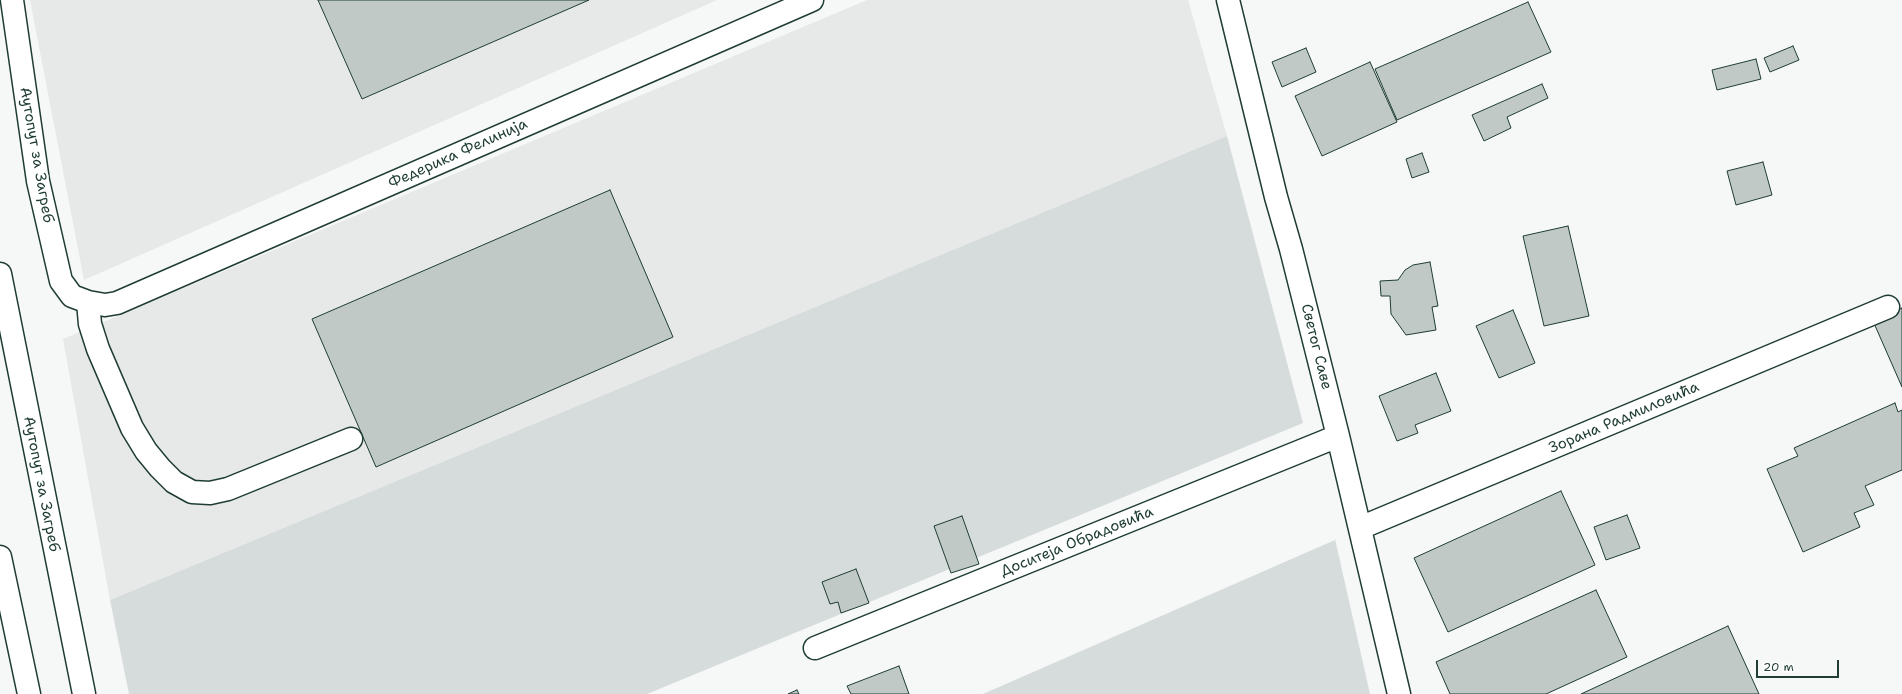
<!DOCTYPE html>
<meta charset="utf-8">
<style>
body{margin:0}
#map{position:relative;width:1902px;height:694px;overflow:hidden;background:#f6f7f7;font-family:"Shantell Sans",sans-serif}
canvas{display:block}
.scale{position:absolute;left:1756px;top:660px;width:83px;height:18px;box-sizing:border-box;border:2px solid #1f3d34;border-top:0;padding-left:5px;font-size:12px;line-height:14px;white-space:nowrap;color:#1f3d34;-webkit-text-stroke:3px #fff;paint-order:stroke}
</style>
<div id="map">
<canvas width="1902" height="694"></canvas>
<div class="scale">20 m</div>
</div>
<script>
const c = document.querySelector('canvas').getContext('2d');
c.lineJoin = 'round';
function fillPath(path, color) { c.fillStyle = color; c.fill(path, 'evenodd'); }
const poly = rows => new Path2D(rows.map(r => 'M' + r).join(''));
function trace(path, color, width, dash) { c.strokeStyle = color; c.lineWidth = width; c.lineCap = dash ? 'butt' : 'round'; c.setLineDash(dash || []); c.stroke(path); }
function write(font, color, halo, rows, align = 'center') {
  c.font = font + ' "Shantell Sans",sans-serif'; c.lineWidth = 4; c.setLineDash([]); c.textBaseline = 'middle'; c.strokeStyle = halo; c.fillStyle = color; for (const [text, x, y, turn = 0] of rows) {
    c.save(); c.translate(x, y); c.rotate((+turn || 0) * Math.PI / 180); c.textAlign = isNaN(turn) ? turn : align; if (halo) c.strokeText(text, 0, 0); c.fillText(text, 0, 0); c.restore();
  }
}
const built = poly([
 [30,0,717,0,84,280],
 [867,0,1188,0,1227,136,110,600,63,339]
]);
const green = poly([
 [1227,136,1303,423,647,694,129,694,110,600],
 [1335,539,1370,694,983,694,1335,540]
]);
const building = poly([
 [318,0,589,0,362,99,318,0],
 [1528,2,1551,52,1397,120,1375,69,1528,2],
 [1793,46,1799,60,1770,72,1764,58,1793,46],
 [1306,48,1316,72,1282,87,1272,62,1306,48],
 [1756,59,1761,79,1717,90,1712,70,1756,59],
 [1370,62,1397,122,1322,156,1295,96,1370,62],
 [1542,84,1548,98,1507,117,1511,128,1484,141,1472,115,1542,84],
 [1422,153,1429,172,1412,178,1406,159,1422,153],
 [1763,162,1772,195,1736,205,1727,171,1763,162],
 [610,190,673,337,376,467,312,319,610,190],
 [1568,226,1589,316,1544,326,1523,236,1568,226],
 [1430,262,1438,306,1432,307,1436,330,1406,335,1391,314,1390,296,1381,296,1380,281,1398,280,1405,270,1413,265,1430,262],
 [1902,308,1902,387,1873,321,1902,308],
 [1513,310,1535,363,1499,378,1476,326,1513,310],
 [1436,373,1451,411,1415,425,1418,433,1397,441,1379,396,1436,373],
 [1895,403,1898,412,1902,410,1902,470,1865,486,1874,505,1854,513,1860,527,1803,552,1767,469,1798,456,1794,448,1895,403],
 [1561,491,1595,565,1448,632,1414,558,1561,491],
 [1627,515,1640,548,1606,560,1594,527,1627,515],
 [962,516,979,564,951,573,934,526,962,516],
 [856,569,869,603,841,613,838,602,830,604,822,582,856,569],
 [1596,590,1627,657,1546,694,1450,694,1436,662,1596,590],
 [1728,626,1759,694,1581,694,1728,626],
 [899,666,909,694,851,694,847,686,899,666],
 [797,690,799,694,788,694,797,690]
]);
const minor = poly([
 [12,0,38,181,61,281,72,296,88,302,105,305,117,303,812,0],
 [1228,0,1276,197,1291,249,1338,436,1399,694],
 [88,302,90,324,98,349,132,428,146,451,160,468,174,482,192,492,210,493,228,489,351,439],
 [1360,528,1888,307],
 [815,648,1338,436]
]);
const highway = poly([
 [0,274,84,694],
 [0,557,29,694]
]);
const streetNames = [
 ["Федерика Фелинија",458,154,-24],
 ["Аутопут за Загреб",36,155,80],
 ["Светог Саве",1316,347,76],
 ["Зорана Радмиловића",1624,418,-23],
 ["Аутопут за Загреб",41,484,79],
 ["Доситеја Обрадовића",1077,542,-22]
];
fillPath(built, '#e6e9e8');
fillPath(green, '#d6dcdb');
fillPath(building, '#c0c9c6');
trace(building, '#1f3d34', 1);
trace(minor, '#1f3d34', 25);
trace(highway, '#1f3d34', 25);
trace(minor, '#fff', 22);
trace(highway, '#fff', 22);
write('15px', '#1f3d34', '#fff', streetNames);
</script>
